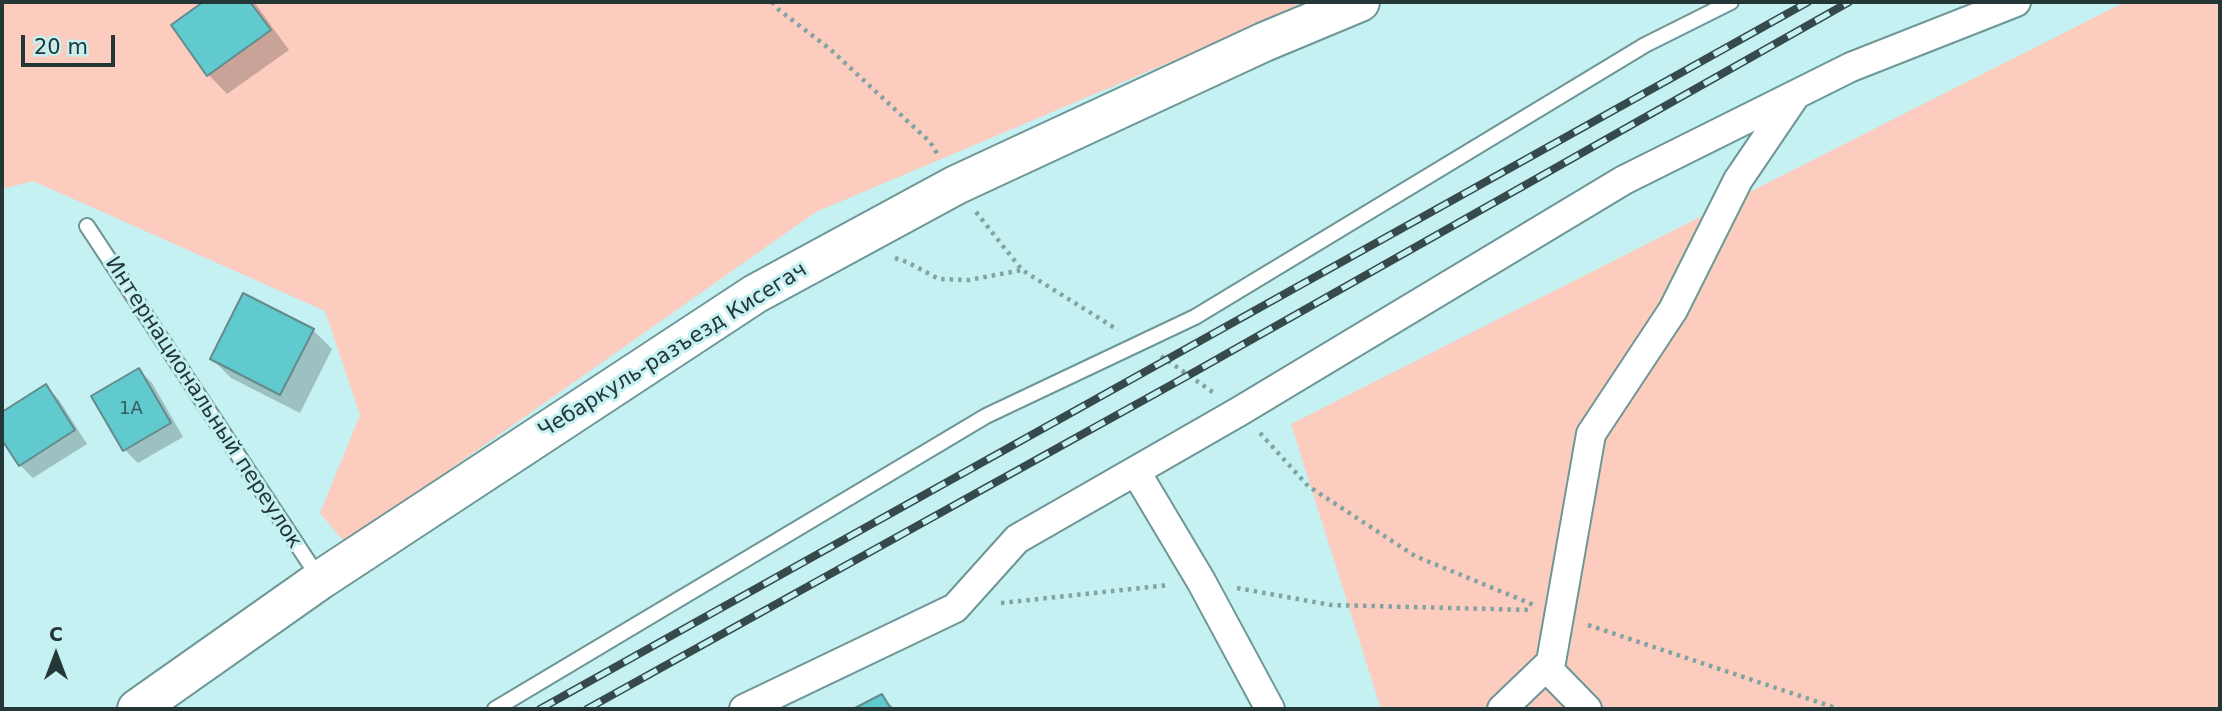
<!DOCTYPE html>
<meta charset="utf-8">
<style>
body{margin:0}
#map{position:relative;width:2222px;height:711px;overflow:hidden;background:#c5f1f2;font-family:"DejaVu Sans",sans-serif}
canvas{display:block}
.frame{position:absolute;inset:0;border:4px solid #253637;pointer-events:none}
.north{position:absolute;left:21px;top:620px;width:70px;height:70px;-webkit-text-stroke:5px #c5f1f2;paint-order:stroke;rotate:0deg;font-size:19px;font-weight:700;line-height:28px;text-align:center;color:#253637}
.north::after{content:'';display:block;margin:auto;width:24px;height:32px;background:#253637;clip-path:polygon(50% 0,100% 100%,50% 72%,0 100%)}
.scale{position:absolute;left:21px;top:35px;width:94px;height:32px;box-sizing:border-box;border:4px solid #253637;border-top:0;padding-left:9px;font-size:21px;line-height:24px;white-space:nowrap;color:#253637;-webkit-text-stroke:5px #c5f1f2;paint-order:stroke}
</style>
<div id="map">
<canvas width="2222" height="711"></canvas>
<div class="frame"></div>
<div class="north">С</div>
<div class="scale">20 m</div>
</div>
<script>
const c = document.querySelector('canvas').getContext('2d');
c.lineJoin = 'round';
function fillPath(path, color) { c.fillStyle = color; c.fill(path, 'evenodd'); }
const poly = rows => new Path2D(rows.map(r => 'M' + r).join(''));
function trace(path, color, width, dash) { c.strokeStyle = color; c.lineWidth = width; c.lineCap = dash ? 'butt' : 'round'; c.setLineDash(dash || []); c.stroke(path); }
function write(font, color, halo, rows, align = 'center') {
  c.font = font + ' "DejaVu Sans",sans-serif'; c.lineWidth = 6; c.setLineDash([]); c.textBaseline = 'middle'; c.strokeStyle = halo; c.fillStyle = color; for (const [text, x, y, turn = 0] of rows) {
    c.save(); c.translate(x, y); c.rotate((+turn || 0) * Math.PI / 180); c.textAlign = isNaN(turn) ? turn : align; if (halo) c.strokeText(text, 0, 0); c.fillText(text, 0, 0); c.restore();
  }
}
const green = poly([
 [2,2,1312,2,816,212,345,543,320,513,360,415,325,311,33,181,2,189],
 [2125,2,2220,2,2220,709,1381,709,1291,424]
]);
const shadow = poly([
 [206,2,254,2,289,50,227,94,208,74,173,25],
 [313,330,332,349,300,413,231,378,212,359],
 [139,370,152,383,183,437,138,463,125,450],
 [46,386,59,400,87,444,33,478,20,465,2,437,2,414],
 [882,696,895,709,857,709]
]);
const building = poly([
 [203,2,250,2,271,30,207,76,171,25,203,2],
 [243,293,314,329,280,395,210,359,243,293],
 [139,368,171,423,123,451,91,396,139,368],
 [46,384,75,430,19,466,2,440,2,412,46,384],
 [882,694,891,709,853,709,882,694]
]);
const path = poly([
 [772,2,779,10,830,49,930,142,938,155],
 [976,212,1022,270,1118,330],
 [895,258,907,262,939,279,969,280,1022,270],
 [1161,356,1214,393],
 [1260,433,1308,486,1415,556,1534,605],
 [1237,588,1331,605,1531,610],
 [1001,603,1169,585],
 [1588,625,1839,709]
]);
const lane = poly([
 [87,226,319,578],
 [495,709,986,416,1195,317,1645,45,1731,2]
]);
const street = poly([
 [1136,472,1201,581,1270,709],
 [1546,667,1587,709],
 [744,709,955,608,1017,539,1240,411,1624,180,1851,67,2016,2],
 [1502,709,1551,662,1591,434,1673,310,1738,180,1795,96]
]);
const secondary = poly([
 [137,709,320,580,755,294,956,185,1264,42,1360,2]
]);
const rail = poly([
 [540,709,1808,2],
 [587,709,1189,375,1849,2]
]);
const numberNames = [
 ["1А",131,409]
];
const streetNames = [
 ["Чебаркуль-разъезд Кисегач",673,351,-32],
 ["Интернациональный переулок",203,403,57]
];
fillPath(green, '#fcccbe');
fillPath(shadow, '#0003');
fillPath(building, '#61cace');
trace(building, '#628b8c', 2);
trace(lane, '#6d9697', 18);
trace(street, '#6d9697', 32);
trace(secondary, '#6d9697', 42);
trace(path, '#82a3a4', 4.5, [3.5, 5]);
trace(lane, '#fff', 14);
trace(street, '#fff', 28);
trace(secondary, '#fff', 38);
trace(rail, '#364a4b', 8);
trace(rail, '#c5f1f2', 5, [16]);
write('18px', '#345b5d', null, numberNames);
write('21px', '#253637', '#c5f1f2', streetNames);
</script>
